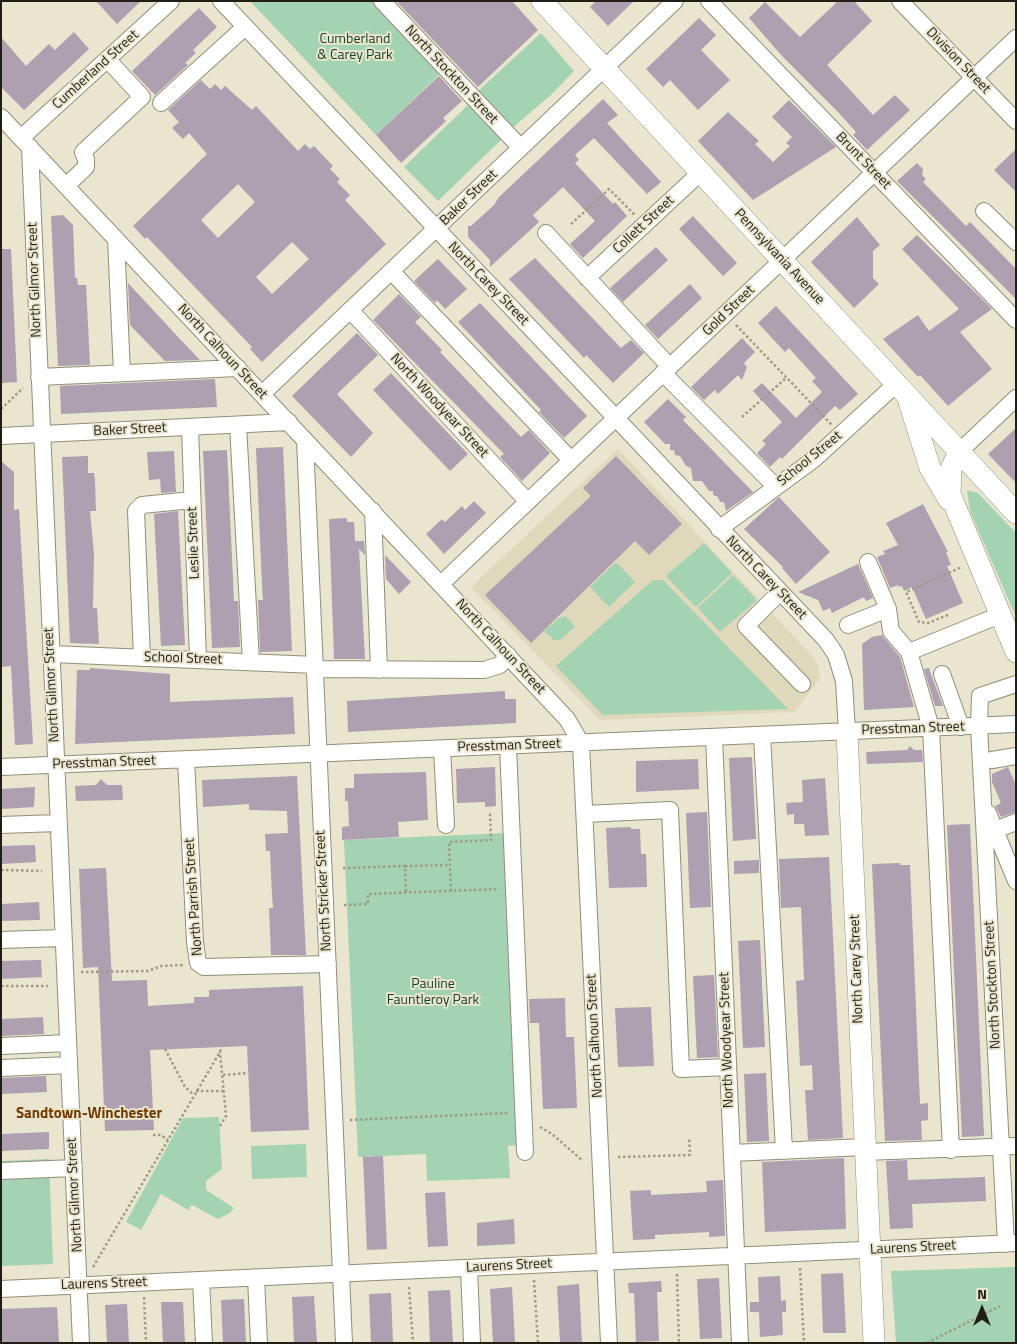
<!DOCTYPE html>
<style>
body{margin:0}
#map{position:relative;width:1017px;height:1344px;overflow:hidden;background:#eae5ce;font-family:"Titillium Web",sans-serif}
canvas{display:block}
.frame{position:absolute;inset:0;border:2px solid #201f16;pointer-events:none}
.north{position:absolute;left:957px;top:1284px;width:50px;height:50px;-webkit-text-stroke:4px #eae5ce;paint-order:stroke;rotate:0deg;font-size:14px;font-weight:700;line-height:20px;text-align:center;color:#201f16}
.north::after{content:'';display:block;margin:auto;width:18px;height:22px;background:#201f16;clip-path:polygon(50% 0,100% 100%,50% 72%,0 100%)}
</style>
<div id="map">
<canvas width="1017" height="1344"></canvas>
<div class="frame"></div>
<div class="north">N</div>
</div>
<script>
const c = document.querySelector('canvas').getContext('2d');
c.lineJoin = 'round';
function fillPath(path, color) { c.fillStyle = color; c.fill(path, 'evenodd'); }
const poly = rows => new Path2D(rows.map(r => 'M' + r).join(''));
function trace(path, color, width, dash) { c.strokeStyle = color; c.lineWidth = width; c.lineCap = dash ? 'butt' : 'round'; c.setLineDash(dash || []); c.stroke(path); }
function write(font, color, halo, rows, align = 'center') {
  c.font = font + ' "Titillium Web",sans-serif'; c.lineWidth = 4; c.setLineDash([]); c.textBaseline = 'middle'; c.strokeStyle = halo; c.fillStyle = color; for (const [text, x, y, turn = 0] of rows) {
    c.save(); c.translate(x, y); c.rotate((+turn || 0) * Math.PI / 180); c.textAlign = isNaN(turn) ? turn : align; if (halo) c.strokeText(text, 0, 0); c.fillText(text, 0, 0); c.restore();
  }
}
const built = poly([
 [618,449,813,657,818,665,820,679,794,712,600,720,471,587]
]);
const green = poly([
 [250,1,373,1,441,73,376,135],
 [541,33,574,71,552,94,511,129,477,92],
 [470,103,504,137,438,201,404,167],
 [967,490,978,493,1016,533,1016,617,970,511],
 [704,543,732,573,696,607,666,576],
 [616,562,635,582,609,607,590,587],
 [733,575,757,600,720,632,698,608],
 [653,580,663,580,788,709,603,715,556,666],
 [566,616,575,627,560,640,554,640,544,631,559,618],
 [508,833,521,1145,508,1146,510,1178,427,1181,426,1154,358,1157,344,840],
 [219,1117,222,1169,206,1181,206,1190,234,1208,230,1213,218,1219,192,1205,188,1210,161,1194,141,1230,126,1222,183,1118],
 [306,1144,307,1177,252,1179,251,1146],
 [49,1159,53,1264,1,1266,1,1161],
 [1016,1267,1016,1343,896,1343,891,1271]
]);
const building = poly([
 [96,1,141,1,117,24],
 [396,1,512,1,538,30,478,87],
 [596,1,634,1,608,26,590,7],
 [838,1,854,1,872,21,827,65,873,115,895,95,910,110,867,150,853,135,856,132,839,113,782,56,749,18,765,2,800,37],
 [199,8,217,27,193,50,196,53,185,63,188,65,155,95,132,71],
 [699,18,716,35,701,50,730,80,698,110,670,80,663,87,646,69],
 [74,32,89,49,24,110,1,87,1,37,26,66,49,44,55,50],
 [439,76,462,101,443,118,446,121,401,163,376,135],
 [201,80,210,89,215,84,221,90,225,86,252,110,256,106,298,151,305,144,310,149,314,146,333,166,330,169,340,179,337,182,350,195,345,200,386,244,262,362,250,349,252,347,147,237,145,239,133,226,207,154,189,133,183,139,172,128,179,122,168,110],
 [238,184,255,202,218,238,201,220],
 [292,242,309,259,272,294,256,277],
 [603,99,618,115,607,123,661,182,647,194,594,138,575,155,579,160,575,163,613,204,615,202,627,216,583,258,570,244,595,221,563,187,533,215,539,222,490,267,490,260,468,237,468,226,471,226,494,205,499,197],
 [789,100,836,147,753,200,698,141,728,112,759,141,755,144,773,162,790,146,786,143,792,137,772,117],
 [1016,149,1016,192,994,170],
 [917,163,923,169,922,175,926,179,923,182,966,226,970,222,1016,269,1016,299,897,181],
 [63,215,73,225,75,278,77,278,78,285,86,285,90,365,58,366,51,216],
 [693,216,737,263,723,276,679,229],
 [857,217,880,245,873,251,873,278,879,284,854,308,811,262],
 [917,235,992,309,960,332,992,369,948,406,920,375,918,377,883,339,918,315,929,331,959,309,902,249],
 [656,247,668,260,623,302,610,288],
 [1,249,11,249,17,382,1,383],
 [535,258,621,348,631,340,644,353,613,383,586,355,584,358,509,279],
 [438,259,467,289,445,309,437,300,435,303,414,281],
 [128,283,179,338,200,360,165,361,130,325],
 [690,284,702,298,658,339,645,325],
 [399,294,421,317,415,322,442,350,440,352,462,375,521,437,529,430,550,453,522,481,500,457,504,454,373,320],
 [480,303,587,416,564,438,539,412,541,410,458,322],
 [776,306,858,394,840,410,835,406,782,459,780,457,770,467,757,453,766,444,762,441,782,422,753,391,762,383,796,418,822,392,812,381,816,378,789,348,785,352,758,323],
 [357,333,378,355,337,394,373,433,351,457,292,396],
 [742,338,755,352,744,363,747,367,742,380,738,375,718,394,715,390,704,400,691,387],
 [391,373,468,454,450,471,373,390],
 [215,379,217,407,61,414,60,386],
 [668,399,686,417,683,420,753,492,726,511,724,502,720,502,718,497,713,495,713,491,709,491,702,481,693,481,691,468,686,466,680,456,675,455,674,450,670,450,670,444,665,444,644,422],
 [1016,428,1016,483,988,454],
 [283,447,292,651,260,652,258,600,263,600,262,585,256,448],
 [227,450,234,601,238,601,240,647,212,648,203,451],
 [174,451,176,492,161,493,160,479,149,480,147,452],
 [88,456,88,473,94,473,95,481,96,511,90,511,94,554,93,608,97,608,99,644,70,643,62,457],
 [616,456,682,524,649,555,635,541,531,643,485,595,591,496,583,488],
 [1,461,14,472,14,510,19,509,33,744,15,745,11,666,1,667],
 [779,497,830,552,796,584,782,568,783,567,744,529],
 [474,501,486,513,444,554,426,534,442,519,445,522,462,506,465,510],
 [923,504,948,552,946,552,951,565,947,566,963,603,926,619,912,587,904,591,902,586,899,587,898,585,890,588,877,557,885,554,883,551,898,545,886,523],
 [178,511,185,645,161,646,154,514],
 [347,518,347,522,354,522,355,541,364,541,365,555,359,549,365,659,334,659,334,657,329,519],
 [385,555,411,582,399,594,386,579],
 [858,564,873,598,866,601,864,597,832,613,830,608,823,611,818,600,798,592],
 [882,635,900,657,914,707,864,710,862,644,872,637],
 [90,668,170,674,170,702,293,697,295,734,75,744,77,670,90,670],
 [929,668,932,677,943,706,935,706,924,669],
 [505,691,505,699,516,699,516,723,348,732,347,701],
 [910,746,914,750,922,750,923,762,867,764,866,752,907,750],
 [752,757,756,839,733,841,729,758],
 [698,759,699,789,636,792,636,761],
 [495,767,496,806,485,807,485,802,457,803,456,769],
 [1008,767,1016,785,1016,812,1001,817,995,806,1001,803,992,782,992,774],
 [426,772,428,820,398,822,399,837,342,840,342,827,349,826,348,801,345,801,345,788,354,788,354,774],
 [297,776,306,955,271,955,269,908,273,908,272,896,270,851,266,851,265,834,288,833,287,811,249,810,249,804,203,807,202,780],
 [825,778,829,835,805,836,804,824,794,824,794,814,787,815,786,803,803,802,802,780],
 [101,779,107,785,122,785,123,800,76,801,75,786,96,785],
 [35,787,34,807,1,809,1,789],
 [707,812,711,907,690,908,686,813],
 [970,824,984,1136,962,1137,947,825],
 [631,827,631,829,640,829,641,854,646,854,647,887,609,888,606,828],
 [35,845,36,862,1,864,1,846],
 [829,857,843,1138,808,1140,805,1090,813,1090,812,1065,800,1066,796,981,804,980,801,907,781,908,779,859],
 [759,860,759,873,734,874,734,861],
 [900,863,900,865,910,865,920,1104,928,1103,928,1120,921,1121,922,1140,885,1141,872,864],
 [106,868,112,981,147,980,148,1006,194,1003,194,997,209,997,209,990,303,986,309,1130,251,1132,247,1046,150,1050,154,1130,105,1131,98,967,83,968,79,869],
 [39,902,40,920,1,921,1,904],
 [760,940,765,1047,743,1048,738,941],
 [41,960,42,977,1,979,1,961],
 [714,975,718,1057,697,1058,693,976],
 [565,998,566,1037,574,1037,577,1108,543,1109,539,1023,530,1023,529,999],
 [651,1007,654,1066,618,1067,615,1008],
 [43,1017,44,1034,1,1036,1,1019],
 [766,1073,769,1141,747,1142,744,1074],
 [46,1076,47,1092,1,1094,1,1078],
 [49,1132,49,1149,1,1151,1,1134],
 [383,1156,387,1249,367,1250,363,1157],
 [844,1158,846,1229,765,1232,762,1162],
 [907,1160,908,1180,985,1177,986,1201,912,1204,913,1228,890,1229,886,1161],
 [723,1180,725,1236,709,1237,709,1232,655,1235,655,1239,633,1240,630,1191,651,1190,651,1195,707,1192,706,1181],
 [445,1192,448,1246,428,1247,425,1193],
 [514,1219,515,1244,477,1246,477,1223],
 [843,1273,846,1333,823,1333,821,1274],
 [780,1276,781,1301,786,1300,786,1312,782,1312,783,1335,760,1337,759,1312,750,1312,750,1302,759,1302,758,1277],
 [719,1278,722,1338,700,1339,697,1279],
 [661,1281,662,1292,657,1292,659,1341,636,1342,634,1293,629,1293,628,1283],
 [579,1284,582,1343,560,1343,557,1286],
 [512,1287,515,1343,493,1343,490,1289],
 [450,1290,453,1343,430,1343,428,1291],
 [391,1293,393,1343,371,1343,369,1294],
 [314,1296,317,1343,294,1343,292,1297],
 [244,1299,246,1343,223,1343,221,1300],
 [161,1302,183,1302,185,1343,163,1343],
 [127,1304,129,1343,107,1343,105,1305],
 [57,1307,59,1343,1,1343,1,1309]
]);
const path = poly([
 [571,224,609,189,635,215],
 [736,325,832,425],
 [1,409,23,388],
 [742,417,786,378],
 [948,615,928,623,919,622,906,592,962,567],
 [405,866,450,865],
 [343,868,405,866,406,893],
 [1,870,42,871],
 [451,891,449,842,491,840,490,813],
 [344,905,368,904,368,894,499,889],
 [81,972,148,971,161,966,183,965],
 [1,986,48,986],
 [165,1049,185,1087,194,1095],
 [223,1075,248,1073],
 [196,1091,225,1091],
 [350,1120,509,1113],
 [220,1126,226,1116,220,1052],
 [540,1127,552,1134,583,1161],
 [153,1135,161,1135,168,1140],
 [618,1157,690,1155,689,1138],
 [93,1267,220,1052,221,1047],
 [800,1268,804,1343],
 [677,1274,679,1343],
 [534,1280,538,1343],
 [409,1287,413,1343],
 [144,1297,146,1343],
 [927,1343,1000,1306]
]);
const minor = poly([
 [221,1,826,640,836,655,844,681,847,732],
 [382,1,521,148],
 [709,1,1016,320],
 [900,1,1016,121],
 [161,103,245,27],
 [1,117,567,719,581,743,609,1343],
 [21,138,171,1],
 [30,147,81,1343],
 [66,186,86,167,86,159,83,152,142,97,107,59],
 [984,211,1016,242],
 [546,233,670,367],
 [116,239,122,373],
 [391,271,571,460],
 [587,278,700,173],
 [350,310,528,502],
 [663,373,776,487],
 [39,377,238,368],
 [262,394,675,1],
 [238,425,251,662],
 [190,427,198,660],
 [1,436,289,422],
 [305,440,344,1343],
 [959,452,1016,398],
 [373,511,379,670],
 [719,529,813,460,896,384],
 [868,562,888,609,891,631,909,652,1000,615],
 [441,584,1016,38],
 [780,592,746,626,802,684],
 [848,625,888,609],
 [909,652,931,728,951,1150],
 [51,654,316,665],
 [142,658,136,511,142,505,192,500],
 [316,669,484,670,500,665,508,655],
 [942,674,961,727],
 [762,735,784,1151],
 [714,737,740,1343],
 [508,746,525,1152],
 [442,749,446,825],
 [186,760,195,942,198,963,204,967,328,964],
 [992,760,1016,756],
 [1,767,1016,724],
 [988,813,1016,881],
 [585,814,670,810,681,1069,728,1067],
 [1,825,58,823],
 [995,830,1016,822],
 [1,940,63,938],
 [1,1046,68,1043],
 [1,1068,69,1065],
 [865,1152,1016,1146],
 [732,1153,865,1147],
 [1,1171,74,1168],
 [1006,1244,979,726,980,696,1016,684],
 [469,1268,472,1343],
 [256,1278,259,1343],
 [201,1280,204,1343],
 [1,1289,1016,1243]
]);
const major = poly([
 [542,1,1016,513],
 [909,402,930,468,949,500],
 [959,452,951,469,950,494,1016,652],
 [847,732,874,1343]
]);
const parkNames = [
 ["Cumberland",355,40],
 ["& Carey Park",355,56],
 ["Pauline",433,985],
 ["Fauntleroy Park",433,1001]
];
const streetNames = [
 ["Division Street",958,61,46],
 ["Cumberland Street",96,70,-42],
 ["North Stockton Street",451,75,47],
 ["Brunt Street",863,161,46],
 ["Baker Street",469,198,-44],
 ["Collett Street",644,225,-43],
 ["Pennsylvania Avenue",779,257,47],
 ["North Gilmor Street",35,280,-92],
 ["North Carey Street",488,284,46],
 ["Gold Street",729,311,-44],
 ["North Calhoun Street",222,352,47],
 ["North Woodyear Street",439,406,47],
 ["Baker Street",130,430,-3],
 ["School Street",810,459,-39],
 ["Leslie Street",194,543,-92],
 ["North Carey Street",766,578,46],
 ["North Calhoun Street",500,647,47],
 ["School Street",183,659,2],
 ["North Gilmor Street",52,685,-93],
 ["Presstman Street",913,729,-2],
 ["Presstman Street",509,746,-2],
 ["Presstman Street",104,763,-2],
 ["North Stricker Street",324,891,-93],
 ["North Parrish Street",194,897,-94],
 ["North Carey Street",857,969,-92],
 ["North Stockton Street",993,985,-93],
 ["North Calhoun Street",595,1036,-93],
 ["North Woodyear Street",727,1040,-92],
 ["North Gilmor Street",75,1195,-93],
 ["Laurens Street",913,1248,-3],
 ["Laurens Street",509,1266,-3],
 ["Laurens Street",104,1284,-2]
];
const neighbourhoodNames = [
 ["Sandtown-Winchester",89,1114]
];
fillPath(built, '#dfd8ba');
fillPath(green, '#a3d3b3');
fillPath(building, '#ae9fb1');
trace(minor, '#928d78', 18);
trace(major, '#928d78', 22);
trace(path, '#9d9a88', 2.5, [2.5, 2.5]);
trace(minor, '#fff', 16);
trace(major, '#fff', 21);
write('14px', '#123f26', '#eae5ce', parkNames);
write('14px', '#201f16', '#eae5ce', streetNames);
write('bold 15px', '#713a00', '#eae5ce', neighbourhoodNames);
</script>
